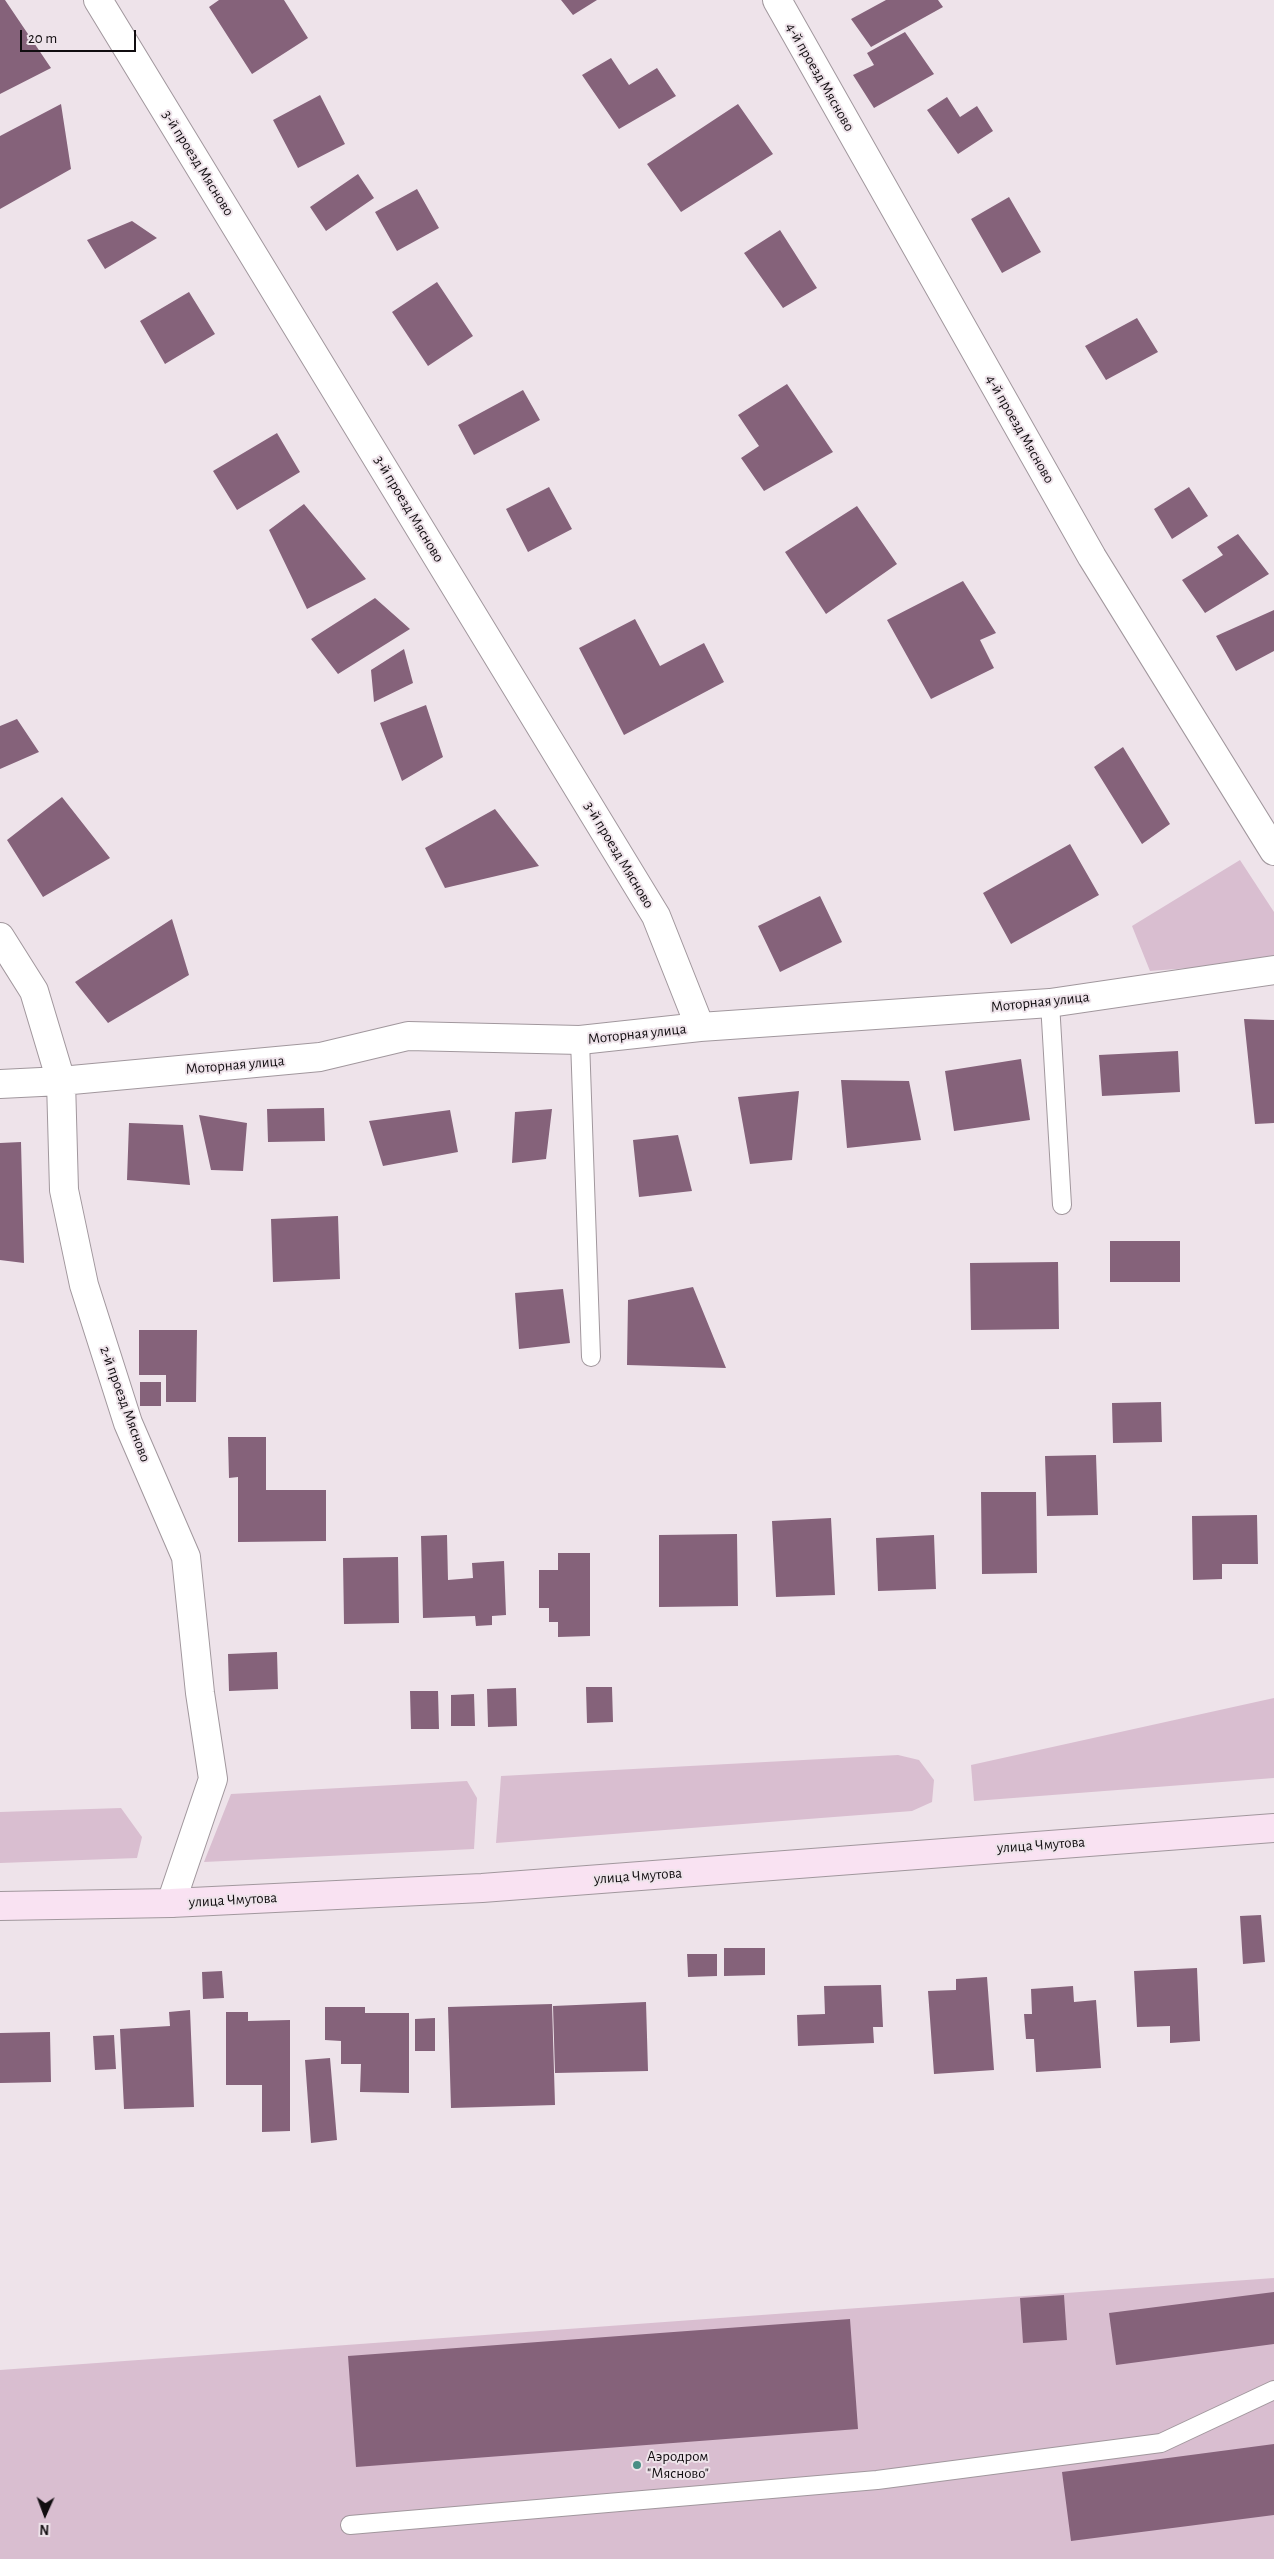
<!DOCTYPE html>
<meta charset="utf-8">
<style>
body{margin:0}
#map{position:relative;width:1274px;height:2559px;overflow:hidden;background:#eee3ea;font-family:"Alegreya Sans",sans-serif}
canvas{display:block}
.north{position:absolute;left:20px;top:2489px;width:50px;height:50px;-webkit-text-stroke:4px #eee3ea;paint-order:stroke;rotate:182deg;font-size:14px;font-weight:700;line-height:20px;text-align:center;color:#110d10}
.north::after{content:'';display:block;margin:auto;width:18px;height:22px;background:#110d10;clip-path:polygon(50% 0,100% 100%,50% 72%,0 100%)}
.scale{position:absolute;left:20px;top:30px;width:116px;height:22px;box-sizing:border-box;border:2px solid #110d10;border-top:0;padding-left:6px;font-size:15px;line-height:18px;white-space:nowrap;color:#110d10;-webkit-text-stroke:4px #eee3ea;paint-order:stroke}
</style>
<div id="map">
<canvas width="1274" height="2559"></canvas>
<div class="north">N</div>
<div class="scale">20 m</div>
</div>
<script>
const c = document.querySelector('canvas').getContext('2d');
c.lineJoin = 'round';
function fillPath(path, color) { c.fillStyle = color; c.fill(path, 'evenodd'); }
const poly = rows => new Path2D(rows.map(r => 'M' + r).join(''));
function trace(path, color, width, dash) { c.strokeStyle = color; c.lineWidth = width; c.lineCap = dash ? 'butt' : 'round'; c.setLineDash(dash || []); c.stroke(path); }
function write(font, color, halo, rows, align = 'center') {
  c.font = font + ' "Alegreya Sans",sans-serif'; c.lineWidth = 4; c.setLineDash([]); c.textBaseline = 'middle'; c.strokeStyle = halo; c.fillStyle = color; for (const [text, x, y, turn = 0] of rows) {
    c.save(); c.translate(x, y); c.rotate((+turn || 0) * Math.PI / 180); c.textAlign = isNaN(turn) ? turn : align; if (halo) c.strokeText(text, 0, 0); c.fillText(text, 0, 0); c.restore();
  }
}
const green = poly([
 [1240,860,1274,912,1274,960,1269,962,1150,971,1132,926],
 [1274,1698,1274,1778,974,1801,971,1765],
 [898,1755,919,1760,934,1780,932,1802,912,1811,496,1843,501,1776],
 [467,1781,477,1798,474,1849,204,1862,231,1794],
 [121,1808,142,1837,137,1858,0,1863,0,1812],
 [1274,2278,1274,2559,0,2559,0,2370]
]);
const building = poly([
 [0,0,5,0,51,68,0,94],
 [219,0,284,0,308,38,252,74,209,7],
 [561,0,597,0,573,15],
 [886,0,938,0,943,7,871,47,851,19],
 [905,32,934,74,874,108,853,75,874,65,867,53],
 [611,58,629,85,657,68,676,96,619,129,582,75],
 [320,95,345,144,298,168,273,120],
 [947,97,960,117,977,106,993,131,958,154,927,110],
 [61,104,71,169,0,209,0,136],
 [738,104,773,154,681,212,647,164],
 [358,174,374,198,326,231,310,207],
 [417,189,439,228,397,251,375,212],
 [1009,197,1041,252,1002,273,971,219],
 [132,221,157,238,105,269,87,240],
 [780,230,817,288,783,308,744,253],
 [437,282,473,336,428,366,392,312],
 [189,292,215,334,165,364,140,321],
 [1137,318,1158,352,1106,380,1085,346],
 [787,384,833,452,764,491,741,458,759,446,738,415],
 [523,390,540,420,474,455,458,425],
 [277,433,300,472,237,510,213,471],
 [549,487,572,529,528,552,506,509],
 [1189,487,1208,516,1172,539,1154,509],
 [304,504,366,579,307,609,269,530],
 [857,506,897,564,826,614,785,552],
 [1238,534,1269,574,1205,613,1182,580,1223,555,1217,547],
 [963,581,996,633,980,640,994,668,931,699,887,620],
 [375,598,410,629,338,674,311,639],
 [1274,610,1274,651,1236,671,1216,636],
 [635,619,660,666,704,643,724,682,624,735,579,648],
 [404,649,413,683,374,702,371,670],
 [426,705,443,757,402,781,380,723],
 [17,719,39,752,0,769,0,726],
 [1123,747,1170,824,1142,844,1094,767],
 [62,797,110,858,43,897,7,840],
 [495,809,539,866,445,888,425,848],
 [1070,844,1099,895,1011,944,983,893],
 [820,896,842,942,780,972,758,926],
 [172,919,189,975,108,1023,75,982],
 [1244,1019,1274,1020,1274,1123,1255,1124],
 [1178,1051,1180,1092,1102,1096,1099,1055],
 [1021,1059,1030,1120,954,1131,945,1071],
 [841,1080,909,1081,921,1140,847,1148],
 [799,1091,792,1160,750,1164,738,1097],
 [324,1108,325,1141,268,1142,267,1109],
 [552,1109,546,1159,512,1163,515,1112],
 [450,1110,458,1152,383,1166,369,1121],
 [199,1115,247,1123,243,1171,211,1170],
 [129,1123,183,1125,190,1185,127,1180],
 [678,1135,692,1191,639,1197,633,1140],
 [21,1142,24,1263,0,1260,0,1143],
 [338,1216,340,1279,273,1282,271,1219],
 [1110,1241,1180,1241,1180,1282,1110,1282],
 [1058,1262,1059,1329,971,1330,970,1263],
 [693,1287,726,1368,627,1365,628,1300],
 [563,1289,570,1343,519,1349,515,1293],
 [139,1330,197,1330,196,1402,166,1402,166,1375,139,1375],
 [140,1382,161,1382,161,1406,140,1406],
 [1161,1402,1162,1442,1113,1443,1112,1403],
 [228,1437,266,1437,266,1490,326,1490,326,1541,238,1542,238,1477,229,1478],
 [1096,1455,1098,1515,1047,1516,1045,1456],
 [981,1492,1036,1492,1037,1573,982,1574],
 [1257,1515,1258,1564,1222,1564,1222,1579,1193,1580,1192,1516],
 [831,1518,835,1595,776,1597,772,1521],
 [737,1534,738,1606,659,1607,659,1535],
 [447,1535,448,1580,473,1578,472,1563,504,1561,506,1615,492,1616,492,1625,476,1626,475,1616,423,1618,421,1536],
 [934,1535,936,1589,878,1591,876,1538],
 [558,1553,590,1553,590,1636,558,1637,558,1622,549,1622,549,1608,539,1608,539,1570,558,1570],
 [398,1557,399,1623,344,1624,343,1558],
 [277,1652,278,1689,229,1691,228,1654],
 [586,1687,612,1687,613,1722,587,1723],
 [516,1688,517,1726,488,1727,487,1689],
 [410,1691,438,1691,439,1729,411,1729],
 [474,1694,475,1726,451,1726,451,1695],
 [1261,1915,1265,1962,1243,1964,1240,1916],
 [724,1948,765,1948,765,1975,724,1976],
 [687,1954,717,1954,717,1976,688,1977],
 [1197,1968,1200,2041,1170,2043,1170,2026,1137,2027,1134,1971],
 [222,1971,224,1998,203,1999,202,1972],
 [987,1977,994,2070,934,2074,928,1991,956,1990,956,1979],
 [881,1985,883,2027,873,2027,874,2043,798,2046,797,2015,825,2014,824,1986],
 [1073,1986,1074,2002,1096,2000,1101,2068,1036,2072,1034,2039,1026,2039,1024,2014,1032,2014,1031,1989],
 [646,2002,648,2071,555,2073,553,2006],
 [552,2004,555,2105,451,2108,448,2007],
 [325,2007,365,2007,365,2013,409,2013,409,2093,360,2092,361,2064,341,2064,341,2041,325,2040],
 [190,2010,194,2107,124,2109,120,2029,170,2026,169,2012],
 [226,2012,248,2012,248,2021,290,2020,290,2131,262,2132,262,2085,226,2085],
 [435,2018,435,2051,415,2051,415,2019],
 [50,2032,51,2082,0,2083,0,2033],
 [114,2035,116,2069,95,2070,93,2036],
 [330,2058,337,2140,311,2143,305,2060],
 [1274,2292,1274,2344,1116,2365,1109,2313],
 [1064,2295,1067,2340,1023,2343,1020,2298],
 [850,2319,858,2429,356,2467,348,2356],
 [1274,2444,1274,2515,1071,2541,1062,2472]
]);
const lane = poly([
 [1050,1003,1062,1205],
 [580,1040,591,1357],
 [350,2525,877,2480,1161,2443,1274,2390]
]);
const street = poly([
 [98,0,656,916,700,1027],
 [777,0,1092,557,1274,851],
 [0,937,34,991,61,1081,64,1190,84,1285,128,1423,186,1557,200,1693,213,1779,171,1903],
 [0,1084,61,1081,320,1057,408,1036,580,1040,700,1027,1050,1003,1274,970]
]);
const secondary = poly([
 [0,1906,171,1903,482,1888,1274,1828]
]);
const markers = [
 [637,2465,5,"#498e85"]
];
const streetNames = [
 ["4-й проезд Мясново",820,77,60],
 ["3-й проезд Мясново",198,163,58],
 ["4-й проезд Мясново",1020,429,60],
 ["3-й проезд Мясново",409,509,59],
 ["3-й проезд Мясново",619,855,59],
 ["Моторная улица",1040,1002,-6],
 ["Моторная улица",637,1034,-6],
 ["Моторная улица",235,1065,-5],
 ["2-й проезд Мясново",125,1404,70],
 ["улица Чмутова",1041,1845,-4],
 ["улица Чмутова",638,1876,-4],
 ["улица Чмутова",233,1900,-3]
];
const poiNames = [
 ["Аэродром",647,2456],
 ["\"Мясново\"",647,2473]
];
fillPath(green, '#d9bed0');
fillPath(building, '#85627a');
trace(lane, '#a1979d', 20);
trace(street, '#a1979d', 30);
trace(secondary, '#a1979d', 30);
trace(lane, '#fff', 18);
trace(street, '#fff', 28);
trace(secondary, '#f9e2f2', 28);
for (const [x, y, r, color] of markers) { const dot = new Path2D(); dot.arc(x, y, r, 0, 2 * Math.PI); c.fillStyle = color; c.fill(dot); trace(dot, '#eee3ea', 2); }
write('15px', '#110d10', '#eee3ea', streetNames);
write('15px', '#110d10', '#eee3ea', poiNames, 'left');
</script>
